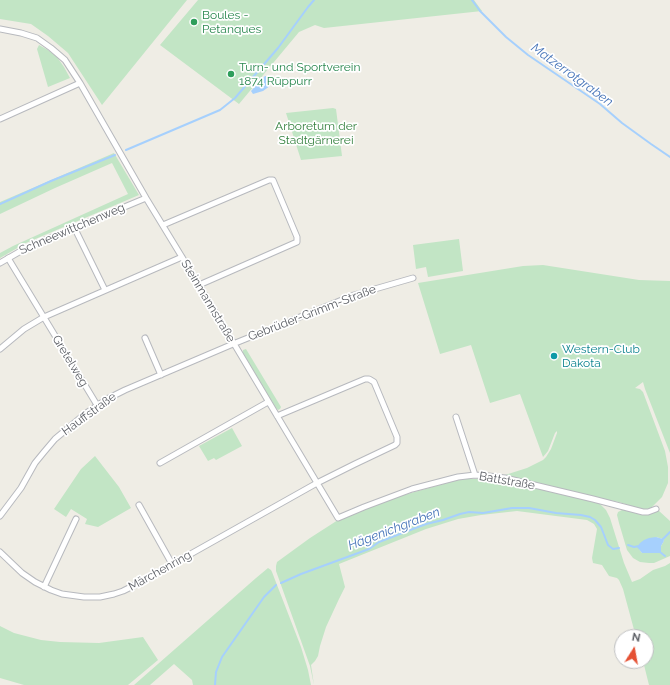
<!DOCTYPE html>
<meta charset="utf-8">
<style>
body{margin:0}
#map{position:relative;width:670px;height:685px;overflow:hidden;background:#efede5;font-family:Raleway,sans-serif}
canvas{display:block}
.north{position:absolute;left:614px;top:629px;width:40px;height:40px;box-sizing:border-box;background:#fff;border:1px solid #bebfc1;border-radius:50%;rotate:11deg;font-size:11px;font-weight:700;line-height:16px;text-align:center;color:#5c5f65}
.north::after{content:'';display:block;margin:auto;width:14px;height:18px;background:#e55134;clip-path:polygon(50% 0,100% 100%,50% 72%,0 100%)}
</style>
<div id="map">
<canvas width="670" height="685"></canvas>
<div class="north">N</div>
</div>
<script>
const c = document.querySelector('canvas').getContext('2d');
c.lineJoin = 'round';
function fillPath(path, color) { c.fillStyle = color; c.fill(path, 'evenodd'); }
const poly = rows => new Path2D(rows.map(r => 'M' + r).join(''));
function trace(path, color, width, dash) { c.strokeStyle = color; c.lineWidth = width; c.lineCap = dash ? 'butt' : 'round'; c.setLineDash(dash || []); c.stroke(path); }
function write(font, color, halo, rows, align = 'center') {
  c.font = font + ' Raleway,sans-serif'; c.lineWidth = 3.5; c.setLineDash([]); c.textBaseline = 'middle'; c.strokeStyle = halo; c.fillStyle = color; for (const [text, x, y, turn = 0] of rows) {
    c.save(); c.translate(x, y); c.rotate((+turn || 0) * Math.PI / 180); c.textAlign = isNaN(turn) ? turn : align; if (halo) c.strokeText(text, 0, 0); c.fillText(text, 0, 0); c.restore();
  }
}
const green = poly([
 [0,0,187,0,102,105,68,53,48,36,31,24,0,19],
 [198,0,474,0,482,11,324,28,315,25,299,32,239,104,160,45],
 [39,45,48,50,57,57,64,67,70,78,48,87,37,49],
 [333,108,336,109,342,156,301,160,286,113],
 [114,153,139,195,26,243,0,258,0,253,13,246,128,194,112,163,55,188,0,214,0,202],
 [459,239,463,271,428,277,426,267,416,269,413,245],
 [543,265,639,280,670,281,670,453,645,389,643,382,635,388,640,389,643,392,665,451,668,467,668,483,662,497,651,508,647,509,641,509,619,502,573,493,555,487,505,475,527,468,543,460,546,457,551,449,557,433,557,431,555,433,548,451,543,457,520,394,490,403,471,345,440,354,418,283,523,266],
 [246,349,281,407,280,409,278,410,276,408,243,353,243,350],
 [232,428,242,446,216,460,214,458,208,461,199,446],
 [95,456,119,487,131,508,98,527,85,524,87,519,71,509,66,517,54,509,81,469],
 [465,479,486,479,503,481,594,501,600,504,606,510,610,518,624,563,632,582,640,579,653,570,665,566,670,563,670,685,649,685,643,661,646,661,646,637,636,637,623,589,619,580,617,578,609,576,602,565,593,563,592,558,597,529,594,524,587,520,517,511,481,515,458,519,426,529,339,564,345,587,339,599,326,627,320,646,318,656,315,661,311,665,314,685,310,666,276,571,276,566,277,562,310,538,338,520,400,496,454,481],
 [622,510,626,510,641,515,658,510,670,521,670,556,654,563,649,563,640,562,633,558,627,550,619,523,617,515,618,512],
 [656,537,663,539,664,541,661,546,661,553,642,553,639,549],
 [268,568,271,570,272,572,301,647,308,670,311,685,193,685,192,680,174,664,150,685,134,685,256,578],
 [0,626,14,633,41,640,60,642,99,643,143,637,158,660,128,685,24,685,0,678]
]);
const water = poly([
 [265,76,266,76,270,85,270,86,263,91,253,94,251,91],
 [656,537,663,539,664,541,661,546,661,553,642,553,637,547,640,543,644,540,649,538]
]);
const stream = poly([
 [472,0,480,11,506,37,528,55,600,104,622,123,651,144,670,157],
 [126,150,220,110,235,98,278,48,308,7,314,0],
 [0,204,51,181,115,155],
 [662,540,670,532],
 [628,545,634,547,639,546],
 [660,552,665,556],
 [281,583,301,574,369,549,379,542,426,524,443,520,460,514,469,512,483,513,512,508,529,508,556,513,581,515,590,517,595,520,601,527,608,545,613,549,619,548],
 [215,685,216,672,222,657,264,597,276,585]
]);
const minor = poly([
 [0,29,21,33,37,38,51,48,65,60,80,83,146,198,199,285,338,518,364,507,412,489,458,477,475,475,489,476,505,478,593,499,643,512,648,512,656,509],
 [0,119,80,83],
 [163,225,269,180,273,180,297,237,297,242,199,285],
 [74,227,105,290],
 [8,258,97,405],
 [0,263,26,248,146,198],
 [145,338,161,375],
 [0,349,24,329,44,317,182,257],
 [456,417,475,475],
 [160,463,268,402],
 [139,505,172,564],
 [0,516,21,488,35,463,44,452,55,439,85,414,107,399,125,390,233,344,337,302,354,295,413,278],
 [0,552,22,573,35,582,51,590,62,594,84,597,100,597,114,594,123,591,139,583,317,483,355,464,395,445,397,443,397,437,374,382,369,379,365,379,277,416],
 [44,587,76,519]
]);
const markers = [
 [194,22,4,"#2e9e5b"],
 [231,74,4,"#2e9e5b"],
 [554,356,4,"#0f9aa8"]
];
const leisureNames = [
 ["Boules -",202,15],
 ["Petanques",202,29],
 ["Turn- und Sportverein",239,67],
 ["1874 Rüppurr",239,81]
];
const parkNames = [
 ["Arboretum der",316,126],
 ["Stadtgärnerei",316,140]
];
const streetNames = [
 ["Schneewittchenweg",72,229,-23],
 ["Steinmannstraße",208,301,59],
 ["Gebrüder-Grimm-Straße",312,313,-21],
 ["Gretelweg",70,361,59],
 ["Hauffstraße",89,414,-36],
 ["Battstraße",507,481,10],
 ["Märchenring",160,571,-29]
];
const cultureNames = [
 ["Western-Club",562,349],
 ["Dakota",562,363]
];
const waterNames = [
 ["Matzerrotgraben",572,75,36],
 ["Hägenichgraben",394,529,-21]
];
fillPath(green, '#c2e5c5');
fillPath(water, '#a6d0fd');
trace(stream, '#a6d0fd', 2);
trace(minor, '#b7b9be', 7);
trace(minor, '#fff', 5);
for (const [x, y, r, color] of markers) { const dot = new Path2D(); dot.arc(x, y, r, 0, 2 * Math.PI); c.fillStyle = color; c.fill(dot); trace(dot, '#fff', 1.5); }
write('12px', '#27864d', '#fff', leisureNames, 'left');
write('12px', '#368240', '#fff', parkNames);
write('12px', '#5c5f65', '#fff', streetNames);
write('12px', '#0d838f', '#fff', cultureNames, 'left');
write('italic 13px', '#4674b8', '#fff', waterNames);
</script>
